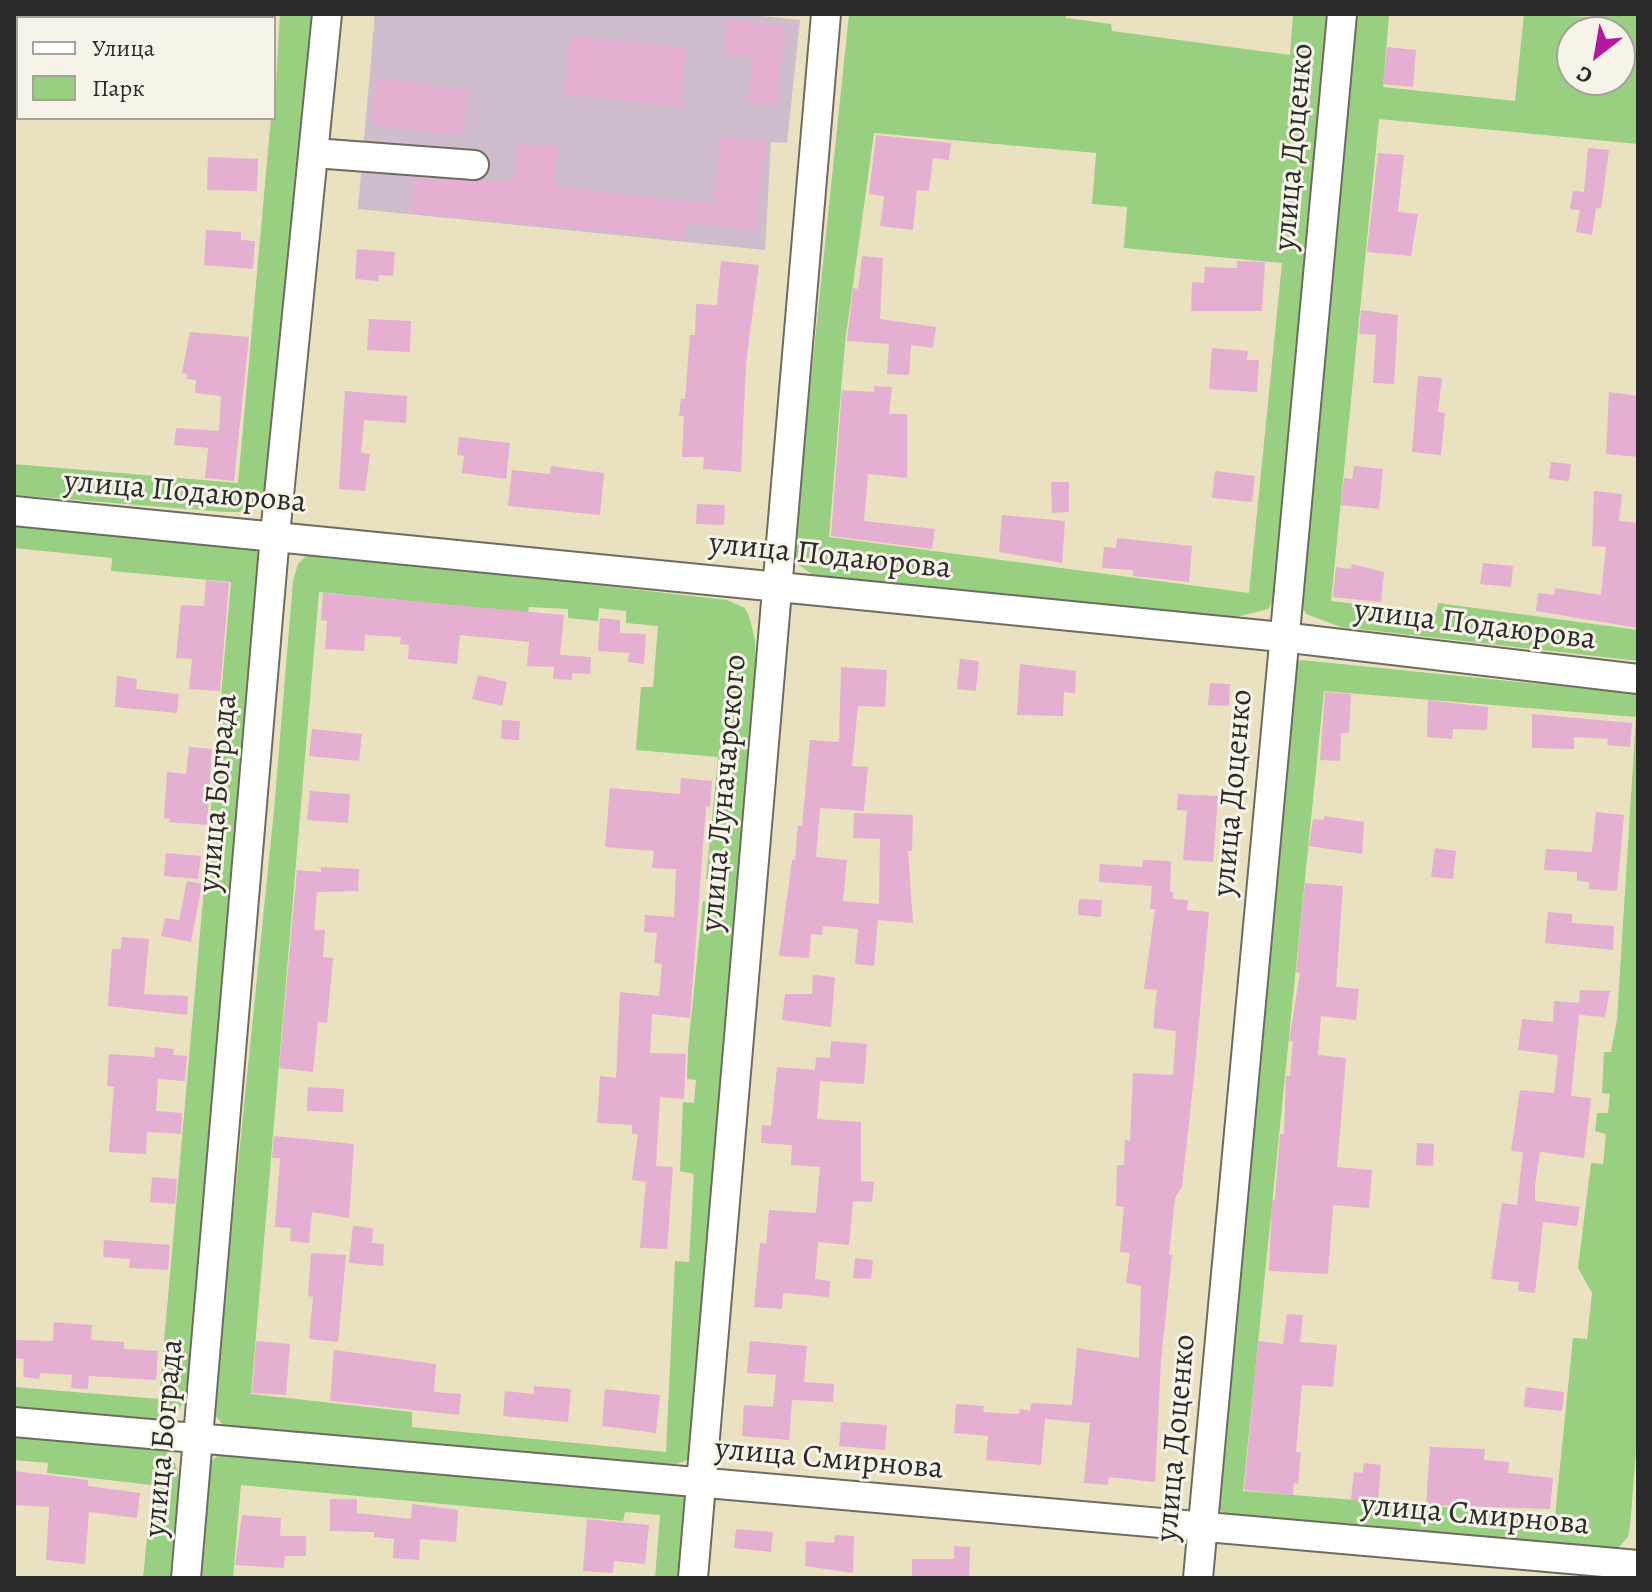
<!DOCTYPE html>
<meta charset="utf-8">
<style>
body{margin:0}
#map{position:relative;width:1652px;height:1592px;overflow:hidden;background:#eae1c0;font-family:Alegreya,serif}
canvas{display:block}
.frame{position:absolute;inset:0;border:16px solid #2b2b2b;pointer-events:none}
.legend{position:absolute;left:16px;top:16px;width:260px;height:104px;box-sizing:border-box;background:#f7f3e8;border:2px solid #a5a39c;margin:0;padding:10px 14px;list-style:none;font-size:24px;color:#2b2b2b}
.legend li{display:flex;align-items:center;gap:16px;height:40px}
.legend b{width:40px;border:2px solid #a5a39c}
.north{position:absolute;left:1556px;top:16px;width:80px;height:80px;box-sizing:border-box;background:#f7f3e8;border:2px solid #a5a39c;border-radius:50%;rotate:211deg;font-size:22px;font-weight:700;line-height:32px;text-align:center;color:#2b2b2b}
.north::after{content:'';display:block;margin:auto;width:28px;height:36px;background:#b5179e;clip-path:polygon(50% 0,100% 100%,50% 72%,0 100%)}
</style>
<div id="map">
<canvas width="1652" height="1592"></canvas>
<div class="frame"></div>
<ul class="legend">
<li><b style="height:10px;background:#fff"></b>Улица</li>
<li><b style="height:22px;background:#98cf81"></b>Парк</li>
</ul>
<div class="north">С</div>
</div>
<script>
const c = document.querySelector('canvas').getContext('2d');
c.lineJoin = 'round';
function fillPath(path, color) { c.fillStyle = color; c.fill(path, 'evenodd'); }
const poly = rows => new Path2D(rows.map(r => 'M' + r).join(''));
function trace(path, color, width, dash) { c.strokeStyle = color; c.lineWidth = width; c.lineCap = dash ? 'butt' : 'round'; c.setLineDash(dash || []); c.stroke(path); }
function write(font, color, halo, rows, align = 'center') {
  c.font = font + ' Alegreya,serif'; c.lineWidth = 6; c.setLineDash([]); c.textBaseline = 'middle'; c.strokeStyle = halo; c.fillStyle = color; for (const [text, x, y, turn = 0] of rows) {
    c.save(); c.translate(x, y); c.rotate((+turn || 0) * Math.PI / 180); c.textAlign = isNaN(turn) ? turn : align; if (halo) c.strokeText(text, 0, 0); c.fillText(text, 0, 0); c.restore();
  }
}
const industrial = poly([
 [375,14,743,14,800,20,787,143,771,142,765,250,358,209]
]);
const green = poly([
 [280,14,315,14,268,484,262,498,240,512,225,512,14,495,14,464,238,483,271,118,274,118],
 [849,14,1066,14,1066,18,1111,24,1112,31,1290,55,1293,14,1327,14,1280,576,1276,596,1268,609,1237,617,813,575,796,563,793,551],
 [874,133,1096,153,1092,204,1127,207,1124,248,1282,263,1249,593,829,537,845,342],
 [1352,14,1389,14,1383,87,1515,101,1524,14,1590,17,1591,14,1638,14,1638,144,1379,119,1331,601,1436,613,1438,603,1638,630,1638,661,1341,627,1306,614,1300,603],
 [1572,32,1620,32,1620,80,1572,80],
 [14,522,253,548,260,555,186,1399,176,1413,161,1421,14,1409,14,1387,159,1399,231,582,111,571,112,558,14,548],
 [317,553,727,600,745,608,749,616,755,640,756,728,690,1459,677,1464,516,1456,225,1428,213,1412,274,810,293,581,298,564,306,556],
 [319,592,528,613,529,607,568,609,568,618,598,621,599,608,626,611,626,623,658,626,653,687,641,687,636,750,718,757,706,879,721,881,719,903,703,901,688,1049,687,1079,696,1080,694,1103,683,1102,680,1171,694,1174,689,1262,675,1261,666,1452,412,1427,412,1412,251,1394],
 [1301,660,1638,694,1638,1426,1630,1527,1628,1537,1618,1548,1228,1516,1217,1508,1295,663],
 [1324,691,1636,717,1617,1019,1611,1052,1604,1052,1602,1093,1610,1094,1608,1113,1597,1113,1595,1131,1606,1134,1603,1164,1591,1163,1578,1268,1592,1293,1587,1339,1573,1338,1555,1516,1243,1491],
 [14,1432,152,1445,172,1455,179,1476,170,1578,143,1578,152,1485,47,1473,48,1463,14,1460],
 [220,1453,673,1493,686,1498,691,1509,685,1578,655,1578,660,1515,625,1512,623,1521,241,1485,233,1578,202,1578,211,1462]
]);
const building = poly([
 [728,19,786,27,776,106,748,102,754,57,724,53],
 [570,36,687,48,681,107,564,94],
 [1387,47,1416,50,1413,87,1383,84],
 [376,78,468,90,462,136,370,125],
 [876,135,951,143,949,160,933,158,929,191,917,190,913,230,880,226,884,196,869,194],
 [721,136,766,141,755,230,687,222,685,239,411,213,415,178,514,182,516,144,558,146,555,187,713,204],
 [1588,148,1609,150,1601,209,1596,208,1592,235,1576,232,1580,210,1570,209,1573,191,1584,192],
 [1378,153,1404,155,1398,212,1418,214,1411,256,1367,252],
 [208,157,258,159,257,191,207,190],
 [206,230,241,232,241,240,255,241,253,269,204,265],
 [357,249,395,252,393,276,379,275,378,281,355,279],
 [862,256,883,258,880,319,936,327,933,348,911,345,909,375,887,374,889,344,847,341,853,288,858,289],
 [721,261,759,265,746,363,741,472,703,469,704,457,682,457,684,416,679,416,681,399,685,399,690,335,695,335,696,304,717,305],
 [1237,261,1265,262,1262,311,1191,311,1192,282,1204,283,1205,267,1237,268],
 [1361,310,1398,315,1394,384,1373,383,1376,335,1359,334],
 [369,319,411,321,410,352,367,350],
 [190,332,249,337,234,481,205,478,208,448,174,445,176,428,219,431,221,396,195,393,196,380,187,379,187,374,182,373],
 [1212,348,1248,351,1247,360,1259,360,1257,392,1209,389],
 [1418,376,1442,378,1438,412,1445,413,1441,455,1412,452],
 [874,386,892,387,889,414,907,414,907,478,868,474,864,521,935,529,932,549,831,536,842,390,874,392],
 [345,391,407,396,406,423,364,420,361,453,370,454,365,491,339,489],
 [1609,392,1638,396,1638,457,1606,454],
 [459,437,510,443,506,479,462,473,464,456,457,455],
 [1551,462,1571,464,1569,481,1549,479],
 [551,466,604,473,600,515,508,506,512,470,550,474],
 [1354,466,1383,469,1379,509,1341,505,1344,478,1352,479],
 [1215,471,1255,476,1252,502,1212,498],
 [1051,482,1069,482,1069,512,1052,513],
 [1594,491,1622,494,1619,521,1638,523,1638,628,1536,611,1538,593,1554,595,1555,588,1601,595,1606,547,1592,546],
 [697,504,725,505,724,525,696,524],
 [1002,515,1065,521,1062,563,999,552],
 [1117,538,1192,546,1189,582,1133,576,1133,570,1102,568,1104,547,1116,548],
 [1483,563,1513,566,1511,587,1480,584],
 [1352,564,1384,572,1381,602,1333,597,1336,567,1351,569],
 [206,580,229,583,220,691,189,689,192,659,176,658,181,605,204,606],
 [323,593,564,615,560,655,591,657,590,674,572,673,572,680,553,679,554,667,527,666,529,642,460,635,457,664,408,659,409,645,400,644,401,637,365,635,364,651,325,649,327,621,321,620],
 [600,618,620,620,620,633,646,634,644,664,628,662,629,653,598,651],
 [960,659,979,661,976,691,957,689],
 [1020,664,1076,671,1075,693,1064,692,1063,716,1017,715],
 [841,667,887,670,885,707,858,706,852,766,868,767,864,811,820,808,816,857,847,860,843,901,879,904,880,839,853,838,854,813,913,815,912,851,908,851,913,923,878,920,874,966,855,964,858,929,823,926,822,935,811,934,809,958,779,956,792,860,795,860,798,825,802,826,810,740,839,742],
 [478,675,507,682,502,706,472,699],
 [117,676,137,679,136,689,179,694,177,713,115,707],
 [1210,683,1230,684,1229,706,1208,705],
 [1325,692,1351,694,1349,733,1341,733,1340,761,1320,760],
 [1428,700,1488,707,1487,730,1453,729,1452,739,1427,737],
 [1532,714,1632,723,1630,747,1607,745,1608,739,1574,737,1574,749,1532,748],
 [502,720,520,721,519,740,501,739],
 [312,729,362,734,359,761,309,756],
 [189,747,212,749,207,825,169,822,170,819,164,818,167,772,186,774],
 [681,778,712,781,710,807,706,806,690,1018,652,1014,650,1053,686,1054,684,1099,660,1097,656,1166,673,1167,667,1249,640,1248,646,1182,632,1180,638,1134,632,1134,632,1125,597,1123,600,1076,616,1078,620,992,659,996,662,964,654,963,657,933,644,932,645,915,674,917,676,869,652,868,654,851,605,847,610,788,680,794],
 [310,791,350,794,348,823,307,820],
 [1178,794,1218,796,1213,862,1183,860,1187,811,1177,810],
 [1596,812,1624,815,1617,891,1589,889,1589,882,1577,881,1577,872,1544,870,1546,849,1592,852],
 [1324,816,1364,822,1362,854,1309,846,1313,819,1324,820],
 [1435,848,1456,851,1453,879,1431,877],
 [166,853,201,856,198,879,164,876],
 [1143,860,1171,861,1170,892,1173,892,1173,899,1188,900,1187,910,1209,912,1194,1077,1182,1186,1175,1198,1169,1255,1172,1255,1161,1361,1155,1482,1109,1477,1108,1485,1084,1483,1090,1423,1045,1419,1041,1465,986,1460,988,1436,954,1433,956,1404,984,1406,983,1412,1019,1414,1020,1409,1030,1411,1031,1403,1072,1405,1077,1348,1139,1358,1141,1286,1126,1283,1130,1253,1120,1252,1124,1207,1116,1206,1117,1165,1124,1165,1125,1140,1130,1141,1133,1073,1173,1075,1176,1031,1153,1028,1157,990,1144,989,1155,909,1150,909,1152,886,1099,882,1100,864,1142,867],
 [321,867,359,869,358,891,317,892,314,930,325,930,323,957,333,958,327,1023,318,1022,313,1072,279,1068,297,870,321,872],
 [187,881,202,884,191,942,161,936,165,918,179,920],
 [1305,883,1343,886,1336,987,1359,989,1356,1020,1321,1016,1318,1055,1346,1058,1337,1167,1372,1170,1369,1208,1333,1205,1328,1274,1269,1271,1272,1199,1275,1200,1280,1134,1284,1134,1286,1076,1290,1076,1293,1041,1289,1041,1300,973,1296,972],
 [1079,899,1102,900,1101,917,1078,915],
 [1548,912,1572,914,1572,923,1614,926,1613,950,1545,943],
 [122,937,149,939,144,994,188,996,187,1015,108,1006,112,949,121,949],
 [813,975,835,977,831,1027,782,1020,785,994,812,994],
 [1580,990,1610,991,1605,1017,1579,1015,1571,1096,1591,1098,1584,1158,1540,1152,1535,1185,1535,1201,1580,1207,1577,1226,1543,1222,1535,1293,1518,1291,1519,1282,1491,1279,1502,1203,1517,1205,1523,1152,1511,1151,1520,1090,1554,1093,1558,1055,1518,1050,1522,1019,1553,1022,1554,1001,1579,1003],
 [831,1041,867,1044,864,1084,820,1081,817,1119,861,1122,861,1181,874,1182,872,1202,853,1201,849,1245,818,1242,815,1279,830,1281,829,1297,783,1293,782,1309,754,1307,760,1243,766,1244,769,1210,816,1213,820,1167,791,1165,792,1145,761,1143,762,1125,771,1126,777,1067,815,1070,816,1057,830,1058],
 [155,1047,174,1049,173,1055,187,1056,185,1081,158,1079,156,1111,182,1113,181,1134,147,1132,146,1154,109,1152,114,1087,107,1086,109,1054,154,1057],
 [308,1087,344,1089,343,1112,307,1111],
 [274,1136,354,1144,349,1218,312,1212,309,1243,290,1241,291,1228,275,1227,280,1158,272,1158],
 [1417,1143,1434,1144,1433,1166,1416,1165],
 [152,1177,177,1179,175,1204,150,1202],
 [353,1226,373,1228,372,1243,384,1244,383,1266,349,1263],
 [104,1240,170,1245,168,1270,129,1268,130,1259,103,1257],
 [311,1253,346,1255,338,1342,309,1339,313,1297,308,1296],
 [855,1258,873,1260,871,1279,853,1278],
 [1287,1314,1303,1315,1300,1342,1337,1345,1333,1387,1302,1385,1296,1452,1301,1452,1298,1484,1294,1483,1293,1495,1244,1490,1258,1341,1283,1344],
 [54,1322,92,1325,91,1340,124,1342,124,1349,158,1351,156,1380,89,1376,88,1389,71,1388,72,1375,40,1373,39,1379,23,1377,24,1359,14,1358,14,1340,53,1341],
 [256,1341,290,1344,286,1395,252,1393],
 [750,1341,807,1346,804,1382,834,1384,833,1402,792,1400,789,1440,742,1436,744,1405,773,1407,776,1375,747,1373],
 [334,1350,436,1364,434,1392,461,1394,459,1415,330,1401],
 [534,1386,571,1389,568,1422,503,1416,505,1391,534,1394],
 [1526,1387,1564,1392,1562,1411,1524,1407],
 [605,1389,660,1395,656,1433,602,1426],
 [841,1422,887,1425,885,1450,839,1446],
 [1430,1447,1485,1449,1484,1460,1509,1462,1508,1473,1553,1478,1550,1509,1426,1505],
 [1364,1463,1381,1465,1378,1502,1351,1500,1354,1472,1363,1473],
 [14,1471,88,1480,88,1486,140,1493,137,1518,89,1512,85,1564,46,1560,49,1507,14,1505],
 [330,1499,357,1499,357,1513,411,1519,412,1504,458,1510,456,1542,420,1539,419,1560,393,1558,394,1539,374,1537,374,1532,330,1531],
 [242,1515,281,1518,280,1536,306,1536,306,1556,285,1556,284,1568,235,1565],
 [587,1519,649,1525,645,1564,614,1561,613,1573,583,1571],
 [736,1529,773,1532,771,1552,734,1548],
 [835,1535,854,1536,853,1573,805,1566,806,1541,834,1543],
 [954,1546,970,1547,969,1578,912,1578,912,1559,954,1559]
]);
const minor = poly([
 [314,153,474,165],
 [14,511,1282,637,1638,679],
 [14,1422,1638,1565],
 [186,1578,275,535,327,14],
 [693,1578,826,14],
 [1198,1578,1342,14]
]);
const streetNames = [
 ["улица Доценко",1295,147,-85],
 ["улица Подаюрова",185,493,5],
 ["улица Подаюрова",830,557,6],
 ["улица Подаюрова",1475,626,7],
 ["улица Бограда",219,793,-85],
 ["улица Луначарского",725,793,-85],
 ["улица Доценко",1234,793,-85],
 ["улица Бограда",165,1438,-85],
 ["улица Доценко",1177,1438,-85],
 ["улица Смирнова",829,1460,5],
 ["улица Смирнова",1475,1516,5]
];
fillPath(industrial, '#cfbdce');
fillPath(green, '#98cf81');
fillPath(building, '#e5afd1');
trace(minor, '#6e6b5f', 32);
trace(minor, '#fff', 28);
write('32px', '#2b2b2b', '#f7f3e8', streetNames);
</script>
